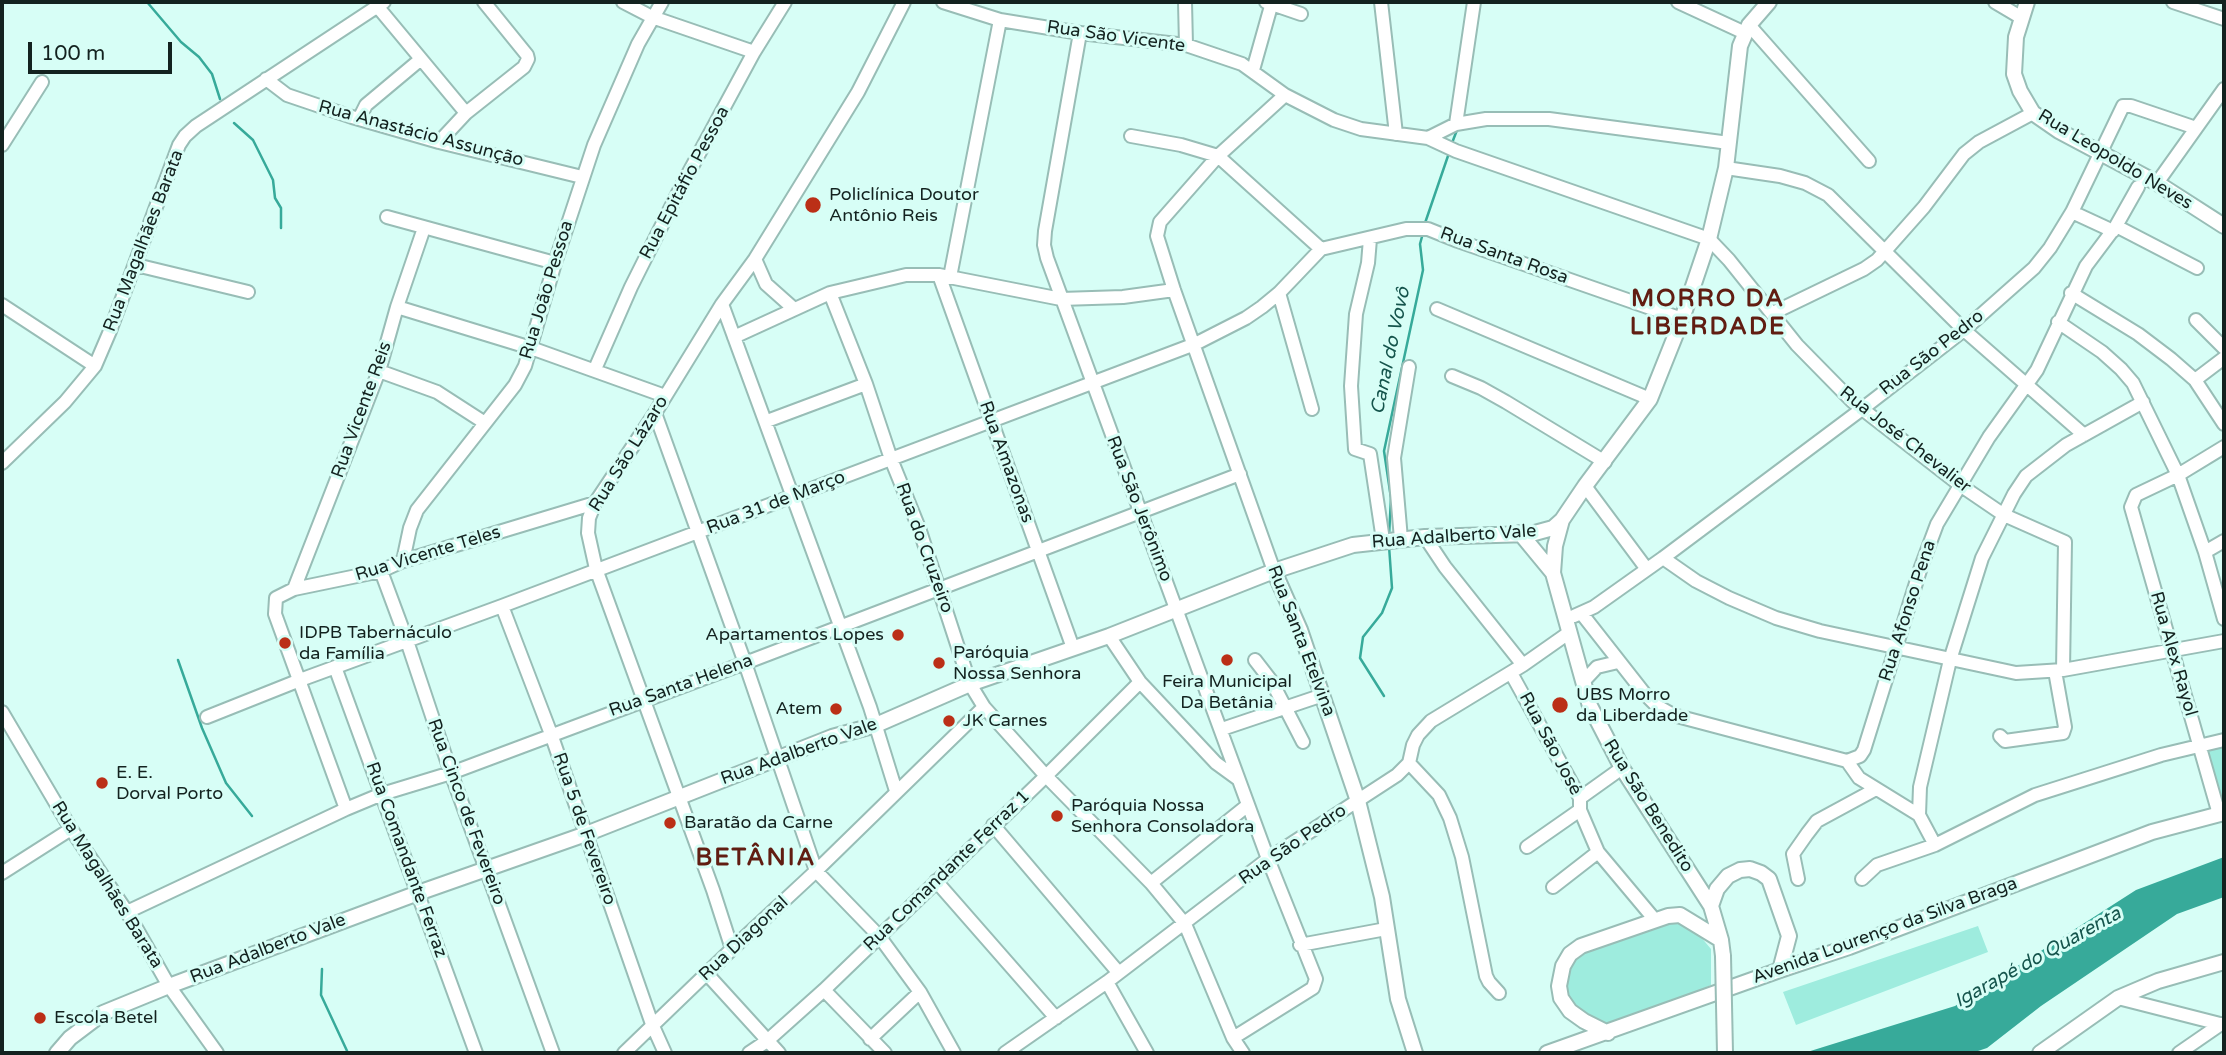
<!DOCTYPE html>
<meta charset="utf-8">
<style>
body{margin:0}
#map{position:relative;width:2226px;height:1055px;overflow:hidden;background:#d7fef6;font-family:"Varela Round",sans-serif}
canvas{display:block}
.frame{position:absolute;inset:0;border:4px solid #13221f;pointer-events:none}
.scale{position:absolute;left:28px;top:42px;width:144px;height:32px;box-sizing:border-box;border:4px solid #13221f;border-top:0;padding-left:9px;font-size:21px;line-height:24px;white-space:nowrap;color:#13221f;-webkit-text-stroke:5px #d7fef6;paint-order:stroke}
</style>
<div id="map">
<canvas width="2226" height="1055"></canvas>
<div class="frame"></div>
<div class="scale">100 m</div>
</div>
<script>
const c = document.querySelector('canvas').getContext('2d');
c.lineJoin = 'round';
function fillPath(path, color) { c.fillStyle = color; c.fill(path, 'evenodd'); }
const poly = rows => new Path2D(rows.map(r => 'M' + r).join(''));
function trace(path, color, width, dash) { c.strokeStyle = color; c.lineWidth = width; c.lineCap = dash ? 'butt' : 'round'; c.setLineDash(dash || []); c.stroke(path); }
function write(font, color, halo, rows, align = 'center') {
  c.font = font + ' "Varela Round",sans-serif'; c.lineWidth = 6; c.setLineDash([]); c.textBaseline = 'middle'; c.strokeStyle = halo; c.fillStyle = color; for (const [text, x, y, turn = 0] of rows) {
    c.save(); c.translate(x, y); c.rotate((+turn || 0) * Math.PI / 180); c.textAlign = isNaN(turn) ? turn : align; if (halo) c.strokeText(text, 0, 0); c.fillText(text, 0, 0); c.restore();
  }
}
const green = poly([
 [2224,743,2224,805,2222,805,2205,746],
 [1673,917,1689,923,1711,949,1711,985,1616,1028,1579,1012,1564,993,1564,973,1576,954],
 [1978,926,1988,952,1796,1025,1783,992]
]);
const water = poly([
 [2224,857,2224,897,2177,914,2041,1006,1987,1048,1972,1053,1804,1053,1955,1006,2136,890]
]);
const stream = poly([
 [147,2,181,42,199,57,212,74,220,99],
 [234,123,253,140,273,180,275,198,281,208,281,228],
 [1452,143,1457,130],
 [1424,226,1449,153],
 [1389,536,1391,498,1384,451,1423,270,1420,244,1423,233],
 [178,660,202,728,226,783,252,816],
 [1384,696,1360,658,1363,637,1382,613,1392,588,1389,546],
 [322,969,321,995,348,1053]
]);
const minor = poly([
 [623,2,652,17,754,52],
 [943,2,1000,20,1080,33,1186,45,1242,64,1285,95,1334,120,1361,129,1428,138,1456,124,1486,119,1549,119,1729,143],
 [1185,2,1186,45],
 [1266,2,1301,14],
 [1381,2,1396,134],
 [1678,2,1745,33],
 [1995,2,2022,18],
 [2173,2,2224,19],
 [377,6,466,113],
 [1749,25,1869,161],
 [1080,33,1045,231,1044,245,1047,258,1268,859,1316,979,1313,988,1233,1038],
 [1253,70,1271,6],
 [266,79,287,95,352,117,439,142,582,177],
 [359,119,366,105,421,59],
 [1456,124,1474,2],
 [1131,136,1181,145,1218,156,1321,249],
 [1428,138,1456,151,1709,239,1729,260,1797,345,1852,401,1960,485,2004,515,2065,542,2063,670],
 [439,142,466,113,524,67,528,59,527,55,484,2],
 [2,145,42,82],
 [1726,168,1780,176,1805,183,1828,195,1964,330,2084,435],
 [2157,183,2224,89],
 [2072,212,2113,231],
 [387,217,555,263],
 [2116,226,2197,268],
 [1370,239,1368,263,1356,314,1351,386,1355,449,1370,454,1383,540],
 [1321,249,1406,229,1428,229,1458,241,1682,319],
 [755,259,766,284,793,308],
 [136,265,248,292],
 [939,275,1073,648],
 [950,277,1000,20],
 [830,293,866,384,891,459,919,528,970,684,984,707,1046,776,1151,883,1185,924,1233,1038,1243,1053],
 [1279,293,1312,409],
 [2071,293,2138,334,2171,359,2195,380,2224,424],
 [722,304,870,707,896,791],
 [2,305,95,366],
 [397,307,531,348,665,396],
 [1437,309,1650,399],
 [1773,313,1864,269,1877,260,1924,207,1964,154,1979,142,2033,113],
 [2196,320,2224,348],
 [2058,322,2102,352,2121,369,2133,383,2178,475,2205,552,2224,619],
 [734,337,830,293,906,275,939,275,1061,299,1123,297,1174,290],
 [595,369,631,287,681,187,754,52,785,2],
 [379,371,437,392,485,423],
 [1452,376,1481,388,1506,402,1605,462],
 [2195,380,2224,358],
 [655,413,745,663,816,871,879,936,920,992,954,1053],
 [767,421,866,384],
 [2,463,65,402,95,366,110,331,179,145,185,136,196,126,384,2],
 [1585,486,1646,568],
 [1425,537,1445,567,1523,665],
 [1401,539,1394,458,1409,367],
 [2205,552,2224,541],
 [1663,558,1696,581,1729,598,1776,618,1820,631,2016,673,2063,670,2224,641],
 [403,561,410,528,417,510,515,385,525,366,555,263,594,145,638,44,662,2],
 [381,571,407,641,451,773,553,1053],
 [1274,571,1174,290,1157,236,1160,222,1218,156,1285,95],
 [294,589,379,371,397,307,424,228],
 [502,606,551,734,652,1024,665,1053],
 [1582,614,1644,693,1657,706,1673,715,1847,761,1860,756,1864,750,1921,567,1937,524,1989,437,2037,370,2086,266,2116,226,2138,187],
 [1574,616,1594,607,1663,558,1862,409,1964,330,2034,268,2050,248,2072,212,2123,106,2131,106,2196,128],
 [1109,636,1140,682,1216,763,1238,779],
 [1255,660,1272,682,1303,742],
 [335,667,476,1053],
 [1511,673,1580,798,1580,810,1598,852,1655,920],
 [1583,682,1597,667,1618,662],
 [2,712,71,829,127,912,169,986,217,1053],
 [207,717,300,680,502,606,1195,344,1246,318,1262,307,1279,293,1321,249],
 [1222,729,1323,695],
 [2000,736,2005,741,2063,733,2065,727,2055,671],
 [1847,761,1859,778,1919,815],
 [1409,763,1439,795,1450,818,1462,857,1486,976,1489,982,1499,993],
 [1580,798,1622,768],
 [346,809,275,614,276,598,294,589,381,571,403,561,595,503],
 [2219,814,2131,507,2136,495,2178,475,2224,447],
 [993,825,1118,972],
 [1935,845,1919,815,1920,787,1950,660,1982,558,2014,494,2026,476,2066,445,2143,402],
 [1527,847,1580,810],
 [2,873,71,829],
 [1798,879,1793,854,1807,834,1817,821,1876,789],
 [1862,879,1877,865,1935,845,2035,795,2161,755,2224,740],
 [936,881,1056,1018],
 [1151,883,1248,805],
 [1553,887,1598,852],
 [127,912,346,809,382,794,451,773,745,663,1240,474],
 [1300,945,1386,929],
 [732,949,713,890,596,569,588,533,589,518,595,503,655,413,722,304,755,259,858,92,904,2],
 [707,974,779,1053],
 [1107,982,1147,1053],
 [824,990,885,1053],
 [2118,998,2224,1025],
 [870,1039,920,992],
 [624,1053,732,949,816,871,984,707],
 [749,1053,767,1041,824,990,1046,776,1140,682],
 [1005,1053,1107,982,1268,859,1397,775,1409,763,1413,745,1418,735,1431,721,1523,665,1570,632],
 [2179,1053,2221,1024]
]);
const tertiary = poly([
 [2027,2,2016,37,2014,74,2020,91,2033,113,2059,131,2157,183,2224,226],
 [1520,533,1553,573,1590,706,1622,768,1711,906,1721,940,1723,956],
 [1274,571,1300,630,1358,801,1382,897,1398,999,1415,1053],
 [1553,573,1555,546,1562,520,1585,486,1650,399,1682,319,1709,239,1726,168,1740,46,1749,25,1769,2],
 [1711,906,1717,889,1728,876,1740,870,1750,869,1761,873,1769,879,1789,936,1780,970],
 [1608,1033,1584,1021,1570,1011,1561,998,1559,986,1563,966,1570,954,1581,946,1668,916,1680,915,1721,940],
 [57,1053,70,1038,103,1013,169,986,418,893,586,834,832,737,876,725,970,684,1109,636,1274,571,1353,545,1425,537,1531,534,1553,528,1562,520],
 [1547,1053,1780,970,1849,947,2152,832,2224,813],
 [2040,1053,2118,998,2158,981,2224,962]
]);
const tertiaryBridge = poly([
 [1723,956,1725,1053]
]);
const markers = [
 [813,205,9,"#bb2f17"],
 [898,635,7,"#bb2f17"],
 [285,643,7,"#bb2f17"],
 [1227,660,7,"#bb2f17"],
 [939,663,7,"#bb2f17"],
 [1560,705,9,"#bb2f17"],
 [836,709,7,"#bb2f17"],
 [949,721,7,"#bb2f17"],
 [102,783,7,"#bb2f17"],
 [1057,816,7,"#bb2f17"],
 [670,823,7,"#bb2f17"],
 [40,1018,7,"#bb2f17"]
];
const streetNames = [
 ["Rua São Vicente",1116,37,8],
 ["Rua Anastácio Assunção",421,134,15],
 ["Rua Leopoldo Neves",2115,160,31],
 ["Rua Epitáfio Pessoa",685,183,-62],
 ["Rua Magalhães Barata",144,241,-69],
 ["Rua Santa Rosa",1504,256,20],
 ["Rua João Pessoa",547,290,-73],
 ["Rua São Pedro",1932,353,-38],
 ["Rua Vicente Reis",362,410,-70],
 ["Rua José Chevalier",1905,440,38],
 ["Rua São Lázaro",629,454,-58],
 ["Rua Amazonas",1006,462,70],
 ["Rua 31 de Março",776,503,-21],
 ["Rua São Jerônimo",1139,509,69],
 ["Rua Adalberto Vale",1454,537,-4],
 ["Rua do Cruzeiro",924,548,70],
 ["Rua Vicente Teles",428,554,-17],
 ["Rua Afonso Pena",1908,611,-72],
 ["Rua Santa Etelvina",1301,641,69],
 ["Rua Alex Rayol",2173,654,74],
 ["Rua Santa Helena",681,686,-20],
 ["Rua São José",1550,744,62],
 ["Rua Adalberto Vale",799,752,-20],
 ["Rua São Benedito",1648,806,58],
 ["Rua Cinco de Fevereiro",466,812,70],
 ["Rua 5 de Fevereiro",584,829,71],
 ["Rua São Pedro",1293,845,-35],
 ["Rua Comandante Ferraz",406,860,70],
 ["Rua Comandante Ferraz 1",947,871,-44],
 ["Rua Magalhães Barata",107,885,58],
 ["Avenida Lourenço da Silva Braga",1885,931,-20],
 ["Rua Diagonal",744,939,-43],
 ["Rua Adalberto Vale",268,949,-21]
];
const poiNames = [
 ["Policlínica Doutor",829,195],
 ["Antônio Reis",829,216],
 ["IDPB Tabernáculo",299,633],
 ["da Família",299,654],
 ["Apartamentos Lopes",884,635,"right"],
 ["Paróquia",953,653],
 ["Nossa Senhora",953,674],
 ["Feira Municipal",1227,682,"center"],
 ["Da Betânia",1227,703,"center"],
 ["UBS Morro",1576,695],
 ["da Liberdade",1576,716],
 ["Atem",822,709,"right"],
 ["JK Carnes",963,721],
 ["E. E.",116,773],
 ["Dorval Porto",116,794],
 ["Paróquia Nossa",1071,806],
 ["Senhora Consoladora",1071,827],
 ["Baratão da Carne",684,823],
 ["Escola Betel",54,1018]
];
const waterNames = [
 ["Canal do Vovô",1391,351,-78],
 ["Igarapé do Quarenta",2038,958,-29]
];
const districtNames = [
 ["MORRO DA",1708,300],
 ["LIBERDADE",1708,328],
 ["BETÂNIA",756,859]
];
fillPath(green, '#9eecde');
fillPath(water, '#37aa9a');
trace(stream, '#37aa9a', 2.5);
trace(minor, '#98bdb6', 16);
trace(tertiary, '#98bdb6', 18);
trace(minor, '#fff', 12);
trace(tertiary, '#fff', 14);
trace(tertiaryBridge, '#98bdb6', 18, []);
trace(tertiaryBridge, '#fff', 14);
for (const [x, y, r, color] of markers) { const dot = new Path2D(); dot.arc(x, y, r, 0, 2 * Math.PI); c.fillStyle = color; c.fill(dot); trace(dot, '#d7fef6', 2.5); }
write('18px', '#13221f', '#d7fef6', streetNames);
write('18px', '#13221f', '#d7fef6', poiNames, 'left');
write('italic 19px', '#15544c', '#d7fef6', waterNames);
c.letterSpacing = '2px';
write('bold 24px', '#611d12', '#d7fef6', districtNames);
c.letterSpacing = '0px';
</script>
